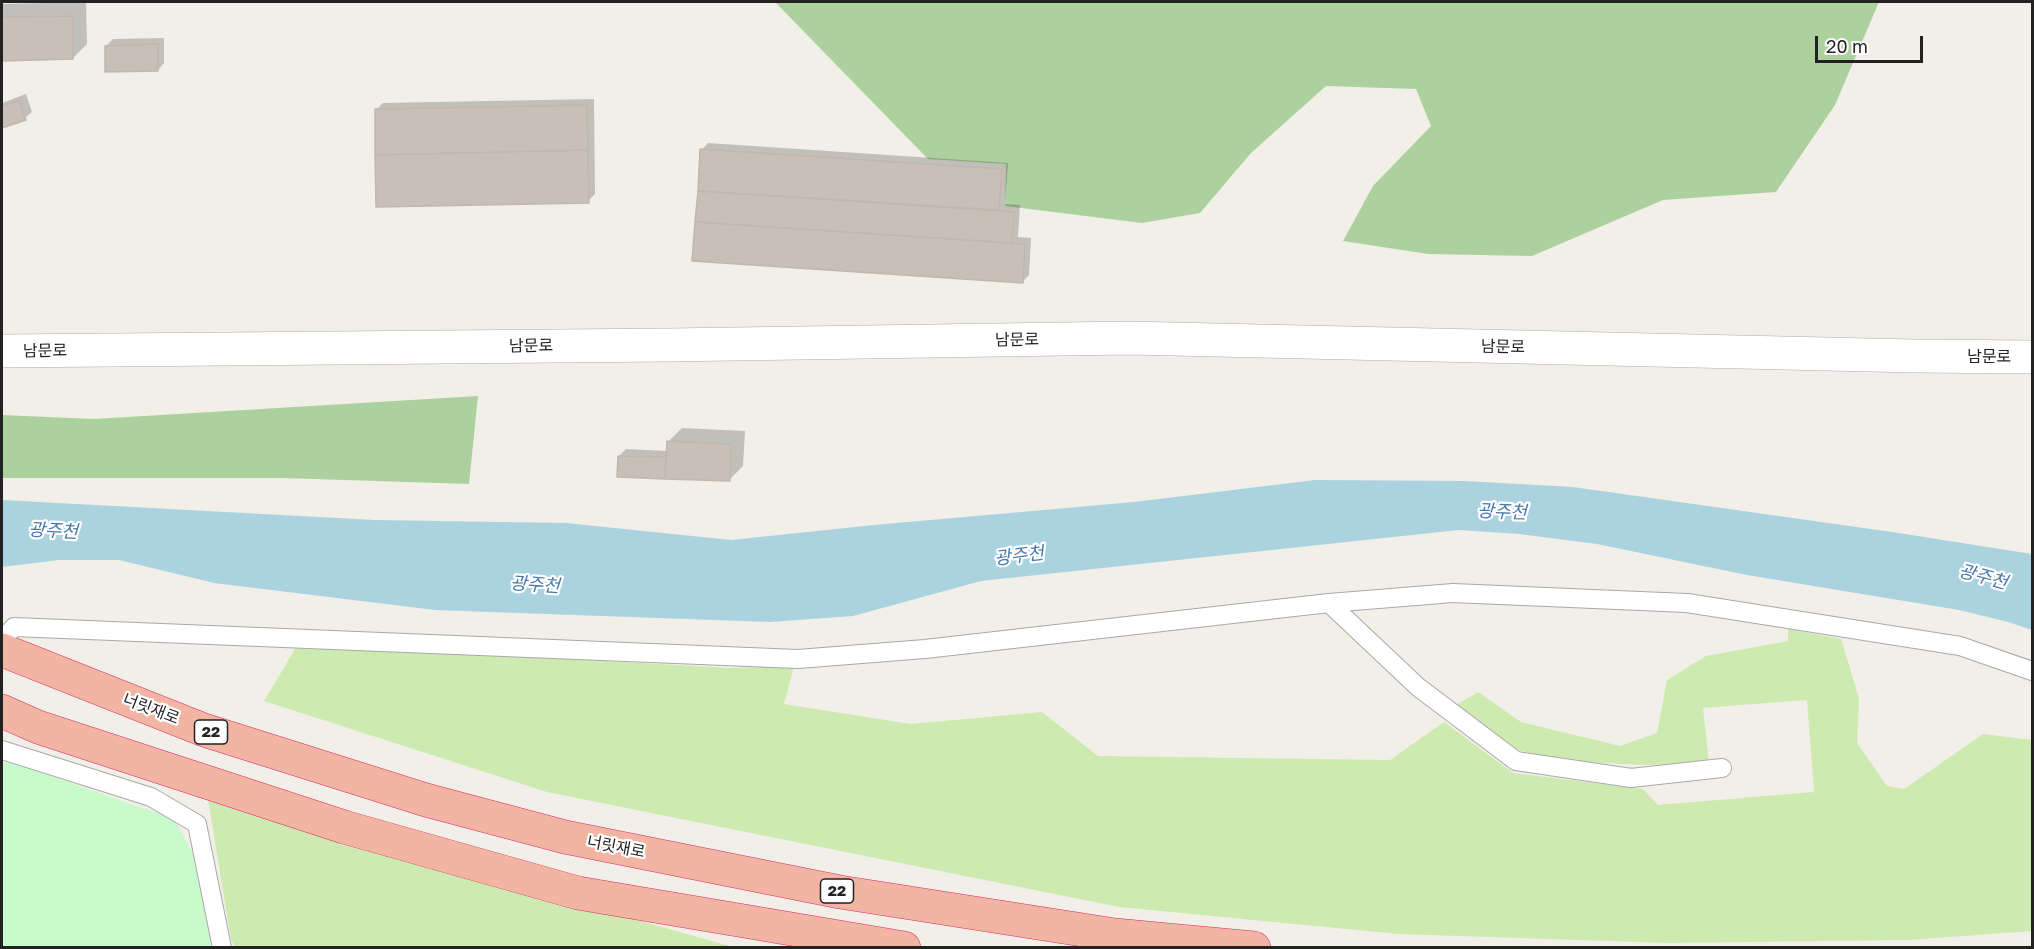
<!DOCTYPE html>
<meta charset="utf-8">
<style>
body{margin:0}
#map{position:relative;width:2034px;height:949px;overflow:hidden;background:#f2efe9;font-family:"Golos Text",sans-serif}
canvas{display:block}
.frame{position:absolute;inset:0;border:3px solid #222;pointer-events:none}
.scale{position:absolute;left:1815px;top:36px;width:108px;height:27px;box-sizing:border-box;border:3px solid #222;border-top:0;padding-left:8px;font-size:18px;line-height:21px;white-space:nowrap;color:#222;-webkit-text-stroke:4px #fff;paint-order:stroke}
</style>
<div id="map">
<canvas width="2034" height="949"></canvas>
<div class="frame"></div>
<div class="scale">20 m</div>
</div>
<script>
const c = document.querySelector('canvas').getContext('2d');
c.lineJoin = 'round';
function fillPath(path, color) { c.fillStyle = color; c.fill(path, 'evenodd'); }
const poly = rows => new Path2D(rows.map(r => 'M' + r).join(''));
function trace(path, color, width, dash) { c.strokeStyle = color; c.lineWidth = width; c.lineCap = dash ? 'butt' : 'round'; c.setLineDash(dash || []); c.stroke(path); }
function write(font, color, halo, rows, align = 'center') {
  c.font = font + ' "Golos Text","Noto Sans KR",sans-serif'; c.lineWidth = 4.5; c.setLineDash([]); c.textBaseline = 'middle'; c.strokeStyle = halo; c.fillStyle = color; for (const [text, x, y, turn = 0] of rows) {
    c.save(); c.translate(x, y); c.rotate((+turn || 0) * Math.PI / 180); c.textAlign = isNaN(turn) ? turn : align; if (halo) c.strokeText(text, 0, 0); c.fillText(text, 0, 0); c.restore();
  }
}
const grass = poly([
 [1788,629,1841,639,1859,698,1857,743,1887,786,1904,789,1983,734,2032,740,2032,931,1909,940,1668,943,1398,934,1119,907,547,792,264,701,298,644,729,668,794,666,784,704,911,724,1042,712,1098,756,1390,760,1444,722,1513,773,1643,789,1658,805,1814,792,1807,700,1703,708,1709,763,1648,765,1556,761,1513,748,1454,706,1478,692,1521,722,1620,746,1657,733,1667,680,1706,656,1788,641],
 [208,799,733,947,235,947,231,940]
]);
const forest = poly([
 [775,2,1879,2,1835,105,1776,192,1663,200,1532,256,1428,254,1343,241,1373,186,1431,126,1416,89,1326,86,1251,153,1200,213,1142,223,1005,206,1006,164,928,159],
 [478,396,469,484,282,478,2,478,2,415,94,419]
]);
const park = poly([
 [2,763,14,763,174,819,193,854,211,938,210,947,2,948]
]);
const water = poly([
 [1315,480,1464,481,1573,487,1892,532,2032,554,2032,630,2008,622,1959,610,1747,575,1597,544,1519,534,1459,530,981,581,853,616,770,622,435,610,214,583,119,560,59,560,2,567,2,500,375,520,566,523,731,540,874,525,1134,502]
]);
const shadow = poly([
 [86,2,87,44,73,58,2,59,2,4],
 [164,38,164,63,158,70,106,46,113,39],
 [26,94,32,112,25,118,2,126,2,103],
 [594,99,595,194,588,201,376,110,383,103],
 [708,143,1008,163,1005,204,1020,205,1018,237,1031,238,1029,275,1022,282,694,260,702,150],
 [682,428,745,431,743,466,729,480,618,476,619,456,626,449,668,451,668,442]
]);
const building = poly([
 [73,16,73,59,2,61,2,17,73,16],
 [158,44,158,71,105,72,105,46,158,44],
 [19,100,26,120,2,128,2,106,19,100],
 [587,105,588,150,375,155,375,109,587,105],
 [700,149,1002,169,999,210,698,191,700,149],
 [588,150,589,203,376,207,375,155,588,150],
 [698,191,1014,212,1012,243,695,222,698,191],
 [695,222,1025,244,1023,283,692,261,695,222],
 [667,441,731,444,730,481,665,479,667,441],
 [618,456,666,457,665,479,617,477,618,456]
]);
const service = poly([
 [1329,603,1418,687,1516,761,1631,778,1722,768],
 [2,640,14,627,798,659,925,649,1329,603,1453,593,1687,603,1960,646,2032,671],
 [2,750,151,797,197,824,222,948]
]);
const tertiary = poly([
 [2,351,669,345,1129,338,1914,356,2032,357]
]);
const trunk = poly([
 [2,650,204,730,426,800,565,837,840,892,1115,935,1254,948],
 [2,711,38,727,344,827,578,893,904,948]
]);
const shields = [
 [211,732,33],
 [837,891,33]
];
const shieldNames = [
 ["22",211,732],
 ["22",837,891]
];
const streetNames = [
 ["남문로",1017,340,-1],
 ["남문로",531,346,-1],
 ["남문로",1503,347,1],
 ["남문로",45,351,-1],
 ["남문로",1989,357],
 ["너릿재로",151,709,21],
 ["너릿재로",616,847,11]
];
const waterNames = [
 ["광주천",1502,512,2],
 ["광주천",53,531,3],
 ["광주천",1019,556,-7],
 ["광주천",1983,577,15],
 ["광주천",535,585,4]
];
fillPath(grass, '#cdebb0');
fillPath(forest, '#add19e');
fillPath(park, '#c8facc');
fillPath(water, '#aad3df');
fillPath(shadow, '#0003');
fillPath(building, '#c7bfb8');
trace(building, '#c4b6ab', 1.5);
trace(service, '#a9a9a9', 20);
trace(tertiary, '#a9a9a9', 34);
trace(trunk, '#dc2a67', 34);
trace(service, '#fff', 18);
trace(tertiary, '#fff', 33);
trace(trunk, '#f2b4a3', 33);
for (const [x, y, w] of shields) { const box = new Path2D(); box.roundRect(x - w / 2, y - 12, w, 24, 4.5); c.fillStyle = '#fff'; c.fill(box); trace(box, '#222', 1.5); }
write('bold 15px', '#222', null, shieldNames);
write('16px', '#222', '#fff', streetNames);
write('italic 18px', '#4a7aab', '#fff', waterNames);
</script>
